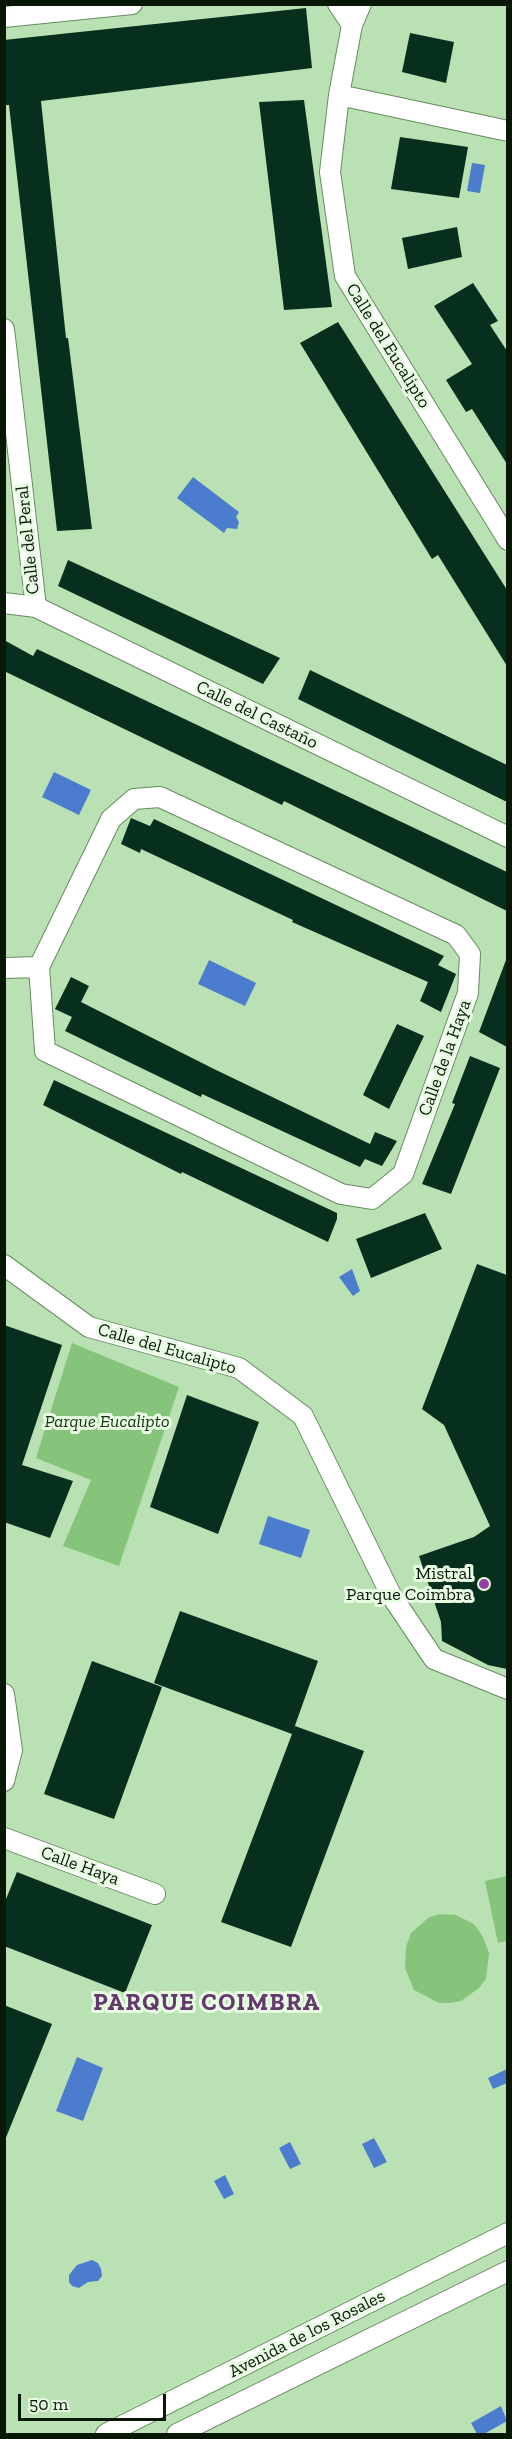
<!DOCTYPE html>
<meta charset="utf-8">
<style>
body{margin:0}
#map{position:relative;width:512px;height:2439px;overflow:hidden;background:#bae1b3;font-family:"Zilla Slab",serif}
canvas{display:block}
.frame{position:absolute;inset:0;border:6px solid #091707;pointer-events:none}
.scale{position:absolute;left:18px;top:2394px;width:148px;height:27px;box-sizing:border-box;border:3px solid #091707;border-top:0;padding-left:8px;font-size:18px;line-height:21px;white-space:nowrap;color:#091707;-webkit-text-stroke:4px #e8fce4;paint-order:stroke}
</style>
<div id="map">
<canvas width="512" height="2439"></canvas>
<div class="frame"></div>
<div class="scale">50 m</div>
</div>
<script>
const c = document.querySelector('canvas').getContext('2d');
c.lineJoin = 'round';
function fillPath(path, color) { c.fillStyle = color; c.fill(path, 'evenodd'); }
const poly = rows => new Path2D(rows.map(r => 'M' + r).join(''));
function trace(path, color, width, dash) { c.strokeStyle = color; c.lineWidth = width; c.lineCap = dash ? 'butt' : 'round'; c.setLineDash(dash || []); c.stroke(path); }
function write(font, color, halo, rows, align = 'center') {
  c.font = font + ' "Zilla Slab",serif'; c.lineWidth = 6; c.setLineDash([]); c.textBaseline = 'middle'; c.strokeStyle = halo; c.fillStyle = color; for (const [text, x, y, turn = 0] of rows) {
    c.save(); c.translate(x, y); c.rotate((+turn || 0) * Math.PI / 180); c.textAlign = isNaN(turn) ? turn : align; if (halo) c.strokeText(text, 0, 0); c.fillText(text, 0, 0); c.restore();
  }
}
const green = poly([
 [72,1343,179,1387,119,1566,63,1546,91,1480,36,1458],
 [507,1876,507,1941,498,1943,485,1881],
 [439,1914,456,1915,474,1924,483,1937,489,1953,486,1979,479,1988,461,2001,450,2003,439,2003,414,1990,405,1968,406,1947,411,1933,428,1918]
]);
const water = poly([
 [472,163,485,165,480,193,467,191],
 [193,477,239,512,236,517,239,522,237,529,227,528,224,533,177,498],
 [54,772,91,790,79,815,42,797],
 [209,960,256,983,245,1006,198,984],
 [352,1269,360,1291,353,1296,339,1277],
 [268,1516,310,1530,301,1558,259,1544],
 [77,2057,103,2068,83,2121,56,2111],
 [507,2069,507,2083,493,2089,488,2078],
 [374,2138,387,2162,374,2168,362,2144],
 [290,2142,301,2164,290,2169,279,2148],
 [225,2175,234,2194,224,2199,214,2181],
 [92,2260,98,2263,101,2269,102,2276,98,2281,88,2282,79,2288,72,2286,69,2282,69,2275,77,2265],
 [501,2406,507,2421,484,2434,477,2434,471,2423]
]);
const building = poly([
 [306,8,312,68,41,101,66,338,68,338,92,529,57,531,9,105,4,105,4,40],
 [410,33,454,42,446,83,402,72],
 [304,100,332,307,284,310,259,102],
 [400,137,468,147,459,198,391,189],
 [457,227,462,257,408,269,402,238],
 [473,283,498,321,490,325,507,351,507,464,472,409,466,412,446,380,472,364,434,306],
 [338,322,507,590,507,666,438,555,432,559,300,343],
 [68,560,280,658,263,684,58,586],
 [4,640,33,656,37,649,507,872,507,911,284,801,282,805,4,671],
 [310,670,507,765,507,802,298,699],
 [131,818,150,826,154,819,444,956,438,965,456,974,441,1012,420,1001,428,982,292,922,293,920,141,849,140,853,121,844],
 [506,960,507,960,507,1047,479,1032],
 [71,977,89,986,81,1002,214,1069,370,1144,375,1132,397,1141,382,1166,365,1159,360,1167,202,1094,201,1097,65,1031,72,1017,55,1009],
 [397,1024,424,1036,389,1109,363,1095],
 [470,1056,500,1068,451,1194,422,1184,455,1104,452,1103],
 [54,1080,337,1213,337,1219,328,1242,182,1172,181,1174,43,1105],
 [425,1213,442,1249,371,1278,356,1239],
 [477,1264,507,1275,507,1669,488,1665,442,1641,441,1622,419,1556,474,1537,490,1526,444,1425,422,1409],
 [4,1325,62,1345,22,1465,73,1481,50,1538,4,1522],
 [187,1395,259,1422,218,1534,150,1507],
 [180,1611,318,1661,292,1734,154,1683],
 [92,1661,162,1687,114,1819,44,1794],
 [295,1726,364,1751,291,1947,221,1922],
 [17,1872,152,1925,125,1993,4,1946,4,1904],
 [4,2005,52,2024,5,2140,4,2140]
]);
const street = poly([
 [338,4,352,25],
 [361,4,352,25,339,95,330,172,345,276,508,540],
 [4,17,132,4],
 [339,95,508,131],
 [4,329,36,607],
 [4,603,36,607,508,837],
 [160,797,456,935,470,954,468,993,403,1174,372,1199,341,1194,45,1051,39,967,111,819,134,799,160,797],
 [4,968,39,967],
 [4,1265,89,1327,239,1368,303,1416,391,1595,434,1659,508,1689],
 [4,1694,12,1750,4,1781],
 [4,1838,155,1894],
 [106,2434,508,2233],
 [177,2434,508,2271]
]);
const markers = [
 [484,1584,6,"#953ca7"]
];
const streetNames = [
 ["Calle del Eucalipto",388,346,58],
 ["Calle del Peral",28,540,-96],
 ["Calle del Castaño",257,715,26],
 ["Calle de la Haya",445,1058,-70],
 ["Calle del Eucalipto",167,1349,16],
 ["Calle Haya",80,1866,20],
 ["Avenida de los Rosales",307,2334,-27]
];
const parkNames = [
 ["Parque Eucalipto",107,1422]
];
const poiNames = [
 ["Mistral",472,1574],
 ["Parque Coimbra",472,1595]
];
const districtNames = [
 ["PARQUE COIMBRA",207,2003]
];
fillPath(green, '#85c47a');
fillPath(water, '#4c7cce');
fillPath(building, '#062f1e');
trace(street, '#678b60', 22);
trace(street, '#fff', 20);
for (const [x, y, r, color] of markers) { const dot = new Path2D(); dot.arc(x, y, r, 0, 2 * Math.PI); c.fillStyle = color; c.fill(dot); trace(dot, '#e8fce4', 2); }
write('18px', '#091707', '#e8fce4', streetNames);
write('italic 18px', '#153110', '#e8fce4', parkNames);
write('18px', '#091707', '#e8fce4', poiNames, 'right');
c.letterSpacing = '1.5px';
write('bold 24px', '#65396e', '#e8fce4', districtNames);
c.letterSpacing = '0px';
</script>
